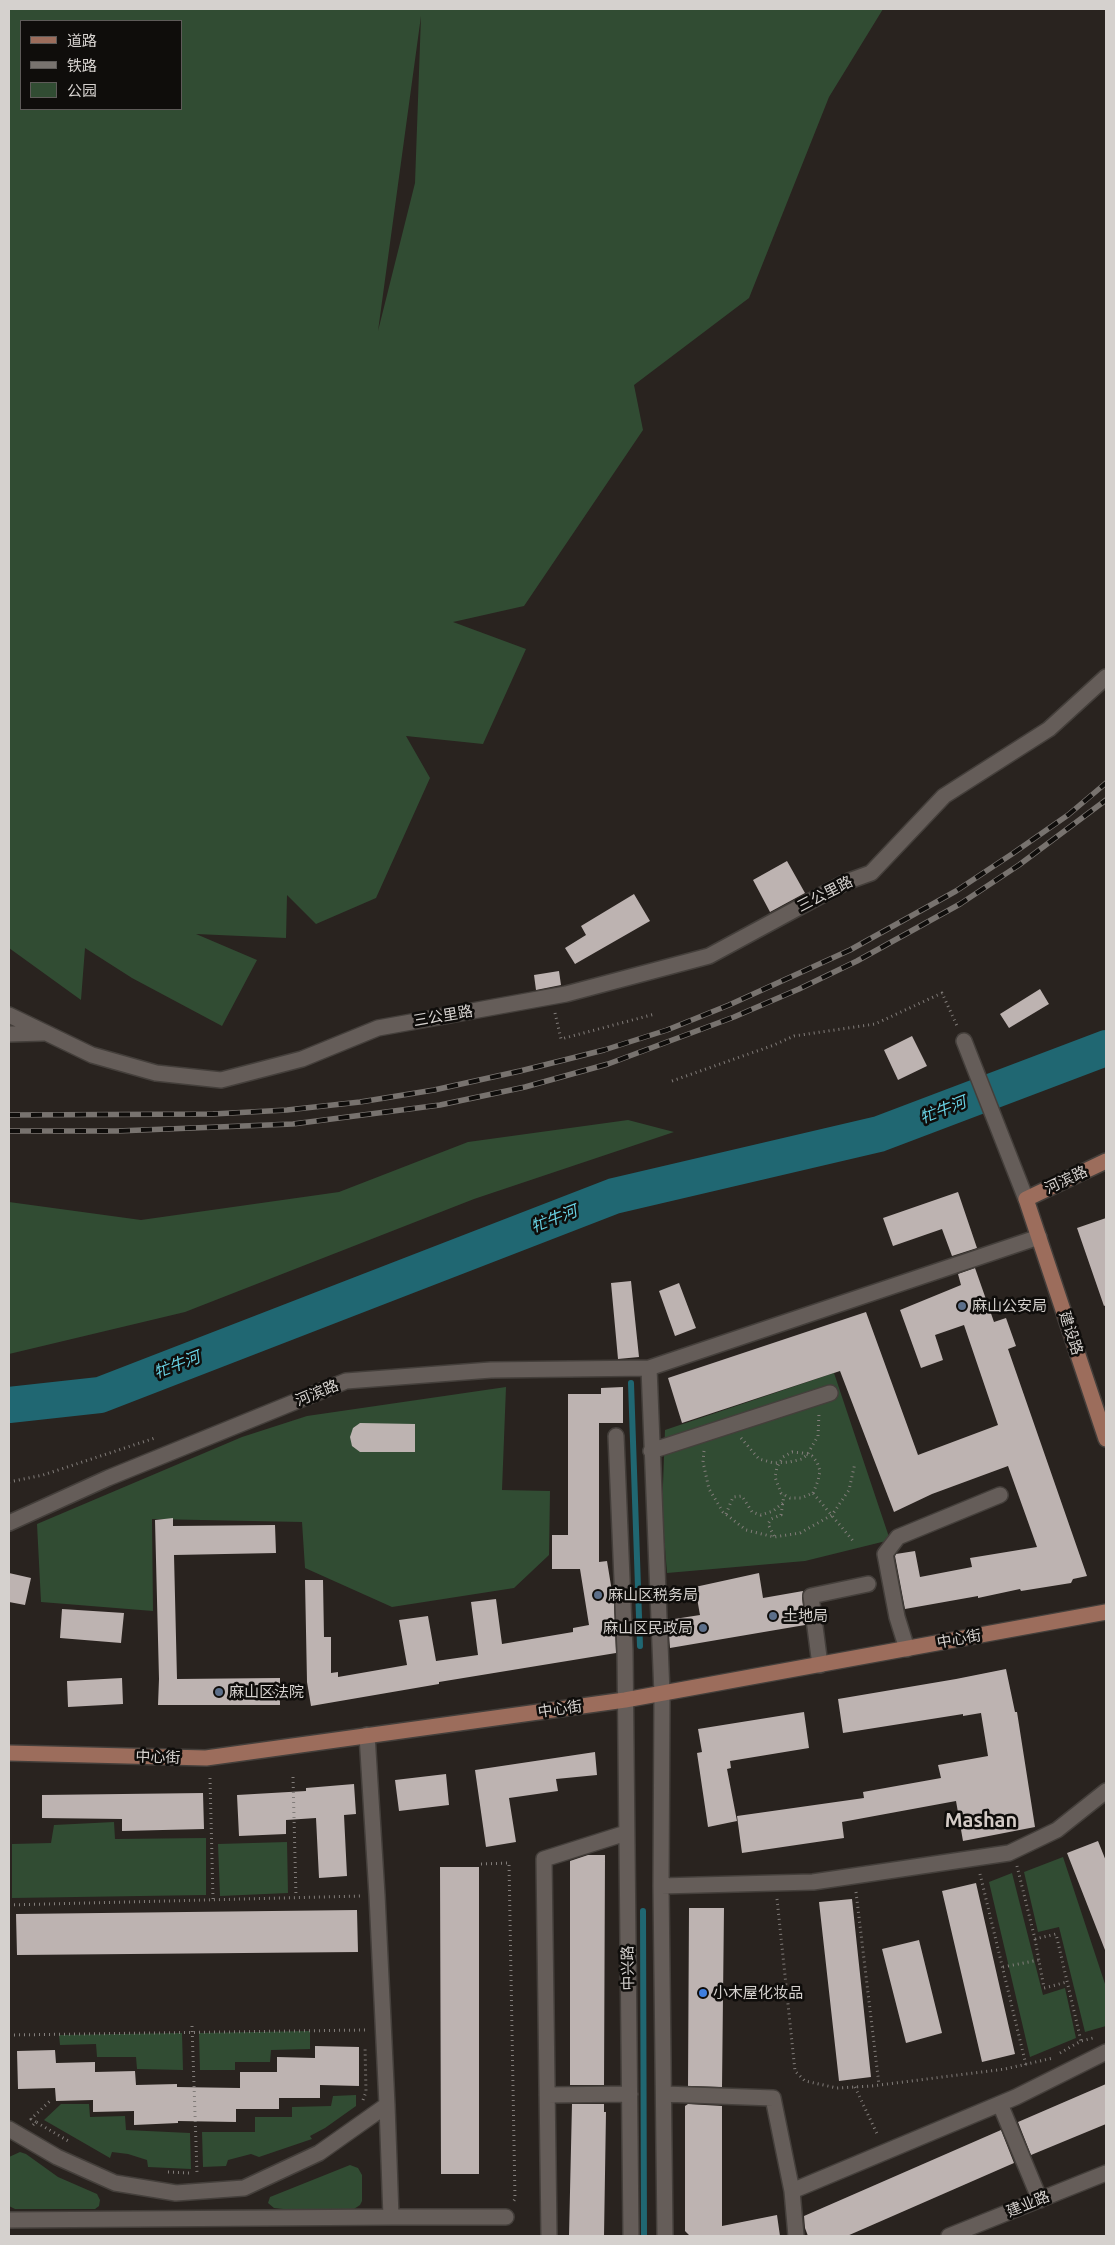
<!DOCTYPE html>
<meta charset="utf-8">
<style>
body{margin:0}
#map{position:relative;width:1115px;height:2245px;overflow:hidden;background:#29231f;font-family:Ubuntu,"Noto Sans SC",sans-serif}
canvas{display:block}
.frame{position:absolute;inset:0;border:10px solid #d5d1ce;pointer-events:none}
.legend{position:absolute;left:20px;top:20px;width:162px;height:90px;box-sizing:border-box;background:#0f0d0b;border:1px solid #5e5b59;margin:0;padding:6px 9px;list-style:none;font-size:15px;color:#d5d1ce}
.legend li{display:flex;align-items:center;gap:10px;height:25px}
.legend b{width:25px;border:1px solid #5e5b59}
</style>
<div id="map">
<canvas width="1115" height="2245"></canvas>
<div class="frame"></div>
<ul class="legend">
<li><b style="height:6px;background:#9c6d5c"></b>道路</li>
<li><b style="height:6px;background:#78736f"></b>铁路</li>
<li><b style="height:14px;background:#314c33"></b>公园</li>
</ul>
</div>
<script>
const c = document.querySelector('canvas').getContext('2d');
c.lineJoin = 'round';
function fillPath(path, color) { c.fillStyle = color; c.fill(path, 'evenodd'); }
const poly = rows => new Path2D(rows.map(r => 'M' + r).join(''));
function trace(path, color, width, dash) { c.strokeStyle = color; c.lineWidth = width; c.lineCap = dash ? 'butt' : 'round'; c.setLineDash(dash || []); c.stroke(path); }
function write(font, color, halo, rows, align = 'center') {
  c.font = font + ' Ubuntu,"Noto Sans SC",sans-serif'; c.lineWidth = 5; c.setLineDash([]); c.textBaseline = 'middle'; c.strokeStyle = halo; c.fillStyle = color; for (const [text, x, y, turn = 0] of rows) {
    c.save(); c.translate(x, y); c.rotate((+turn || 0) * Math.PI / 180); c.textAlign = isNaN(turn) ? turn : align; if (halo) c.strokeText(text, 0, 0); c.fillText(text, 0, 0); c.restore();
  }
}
const green = poly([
 [9,9,883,9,829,97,749,298,634,385,643,430,524,606,453,622,526,649,483,744,406,736,430,778,376,898,316,924,287,895,286,938,196,934,257,960,222,1026,132,978,85,948,81,1000,9,948],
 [421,16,415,183,378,331],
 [21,21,181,21,181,109,21,109],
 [628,1120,674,1132,474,1199,185,1312,9,1354,9,1202,141,1220,339,1192,468,1142],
 [834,1373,890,1540,805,1561,667,1573,662,1511,665,1430],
 [506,1387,502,1490,550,1491,549,1555,514,1588,392,1607,305,1568,302,1522,152,1519,153,1611,41,1602,37,1524,242,1437,307,1416],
 [114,1822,115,1839,206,1838,206,1895,12,1898,12,1844,51,1843,54,1825],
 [287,1842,288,1893,220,1896,218,1844],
 [1063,1857,1106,1987,1106,2026,1085,2032,1059,1927,1038,1932,1024,1872],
 [1012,1873,1043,1995,1065,1988,1076,2038,1030,2057,989,1882],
 [310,2031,310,2049,271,2050,270,2062,235,2062,235,2070,200,2070,199,2033],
 [182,2033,183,2070,137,2069,136,2057,97,2057,96,2044,60,2045,59,2035],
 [356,2095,356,2106,325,2128,310,2136,312,2139,259,2157,251,2154,228,2160,226,2166,203,2167,202,2132,255,2132,255,2117,292,2117,292,2107,331,2106,333,2096],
 [61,2104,89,2104,90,2117,125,2116,126,2130,190,2133,191,2169,148,2167,147,2160,128,2154,112,2152,110,2158,44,2120],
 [20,2152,26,2154,58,2177,97,2194,100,2200,99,2206,95,2209,15,2209,9,2206,9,2157],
 [350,2165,358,2168,362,2175,362,2201,360,2205,354,2209,283,2209,274,2208,268,2203,270,2197]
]);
const stream = poly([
 [631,1383,640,1646],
 [643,1911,644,2236]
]);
const river = poly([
 [9,1405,100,1395,614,1196,879,1134,1106,1048]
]);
const building = poly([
 [787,861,805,893,770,912,753,880],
 [634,894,650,921,575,964,565,948,586,935,581,926],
 [559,971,561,985,536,990,534,975],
 [1040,989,1049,1004,1009,1028,1000,1014],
 [912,1036,927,1066,898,1080,884,1050],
 [958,1192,977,1248,952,1256,942,1229,893,1246,883,1218],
 [1106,1218,1106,1305,1104,1306,1077,1228],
 [975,1268,994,1322,1006,1318,1016,1346,1008,1349,1087,1576,1073,1579,1071,1583,1021,1591,1020,1589,978,1598,978,1596,905,1609,895,1556,896,1554,915,1551,920,1577,972,1567,970,1558,1037,1547,1008,1466,932,1494,894,1512,840,1371,682,1423,668,1378,866,1312,918,1455,998,1425,964,1325,935,1335,943,1360,921,1368,900,1310,961,1285,958,1274],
 [631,1281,639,1357,618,1359,611,1283],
 [679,1283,696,1328,675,1336,659,1291],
 [623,1387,623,1423,599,1423,599,1562,607,1561,614,1604,616,1653,439,1682,439,1684,311,1706,307,1682,305,1580,323,1580,324,1637,331,1637,331,1673,338,1672,338,1677,407,1665,399,1620,428,1616,436,1661,478,1655,471,1602,496,1599,502,1644,573,1632,573,1628,589,1625,580,1569,552,1569,552,1535,568,1535,568,1394,601,1394,601,1388],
 [360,1423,415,1424,415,1452,360,1452,352,1446,350,1437,353,1428],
 [173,1518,173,1526,275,1525,276,1553,174,1555,177,1679,280,1678,280,1705,158,1705,159,1679,155,1520],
 [9,1573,31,1578,25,1605,9,1602],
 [759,1573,763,1598,803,1591,802,1597,805,1625,670,1648,668,1620,700,1615,695,1587],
 [62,1609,124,1613,121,1643,60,1638],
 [1006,1669,1015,1712,1017,1712,1035,1827,963,1841,956,1801,842,1822,844,1838,742,1853,737,1816,864,1798,863,1792,941,1778,938,1765,988,1756,981,1713,963,1716,963,1714,843,1733,838,1699,956,1679],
 [122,1678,123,1704,68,1707,67,1681],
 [804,1712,809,1748,730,1761,731,1768,727,1769,737,1821,708,1827,697,1753,702,1752,698,1729],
 [595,1752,597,1775,556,1779,558,1791,509,1798,516,1842,486,1847,475,1770],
 [446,1774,449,1805,399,1811,395,1780],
 [354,1784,356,1814,344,1815,347,1876,319,1878,316,1818,286,1820,286,1834,239,1836,237,1795,306,1791,306,1788],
 [203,1793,204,1829,122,1831,122,1819,42,1818,42,1795],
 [1098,1841,1106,1861,1105,1950,1067,1853],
 [588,1855,605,1855,604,2085,570,2085,570,1861],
 [440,1867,479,1867,479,2174,441,2174],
 [976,1883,1015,2054,982,2062,942,1891],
 [852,1899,871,2077,839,2081,819,1902],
 [689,1908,724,1908,722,2087,688,2086],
 [357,1910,358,1952,17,1955,16,1914],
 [919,1940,942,2033,906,2043,882,1949],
 [315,2046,359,2047,359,2086,320,2085,320,2098,279,2098,279,2109,236,2109,236,2122,178,2121,178,2123,134,2125,134,2111,93,2112,93,2100,56,2101,55,2088,18,2089,17,2051,55,2050,56,2063,95,2062,95,2072,135,2071,136,2085,177,2084,177,2087,240,2088,240,2072,277,2072,277,2057,315,2058],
 [1106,2084,1106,2124,1031,2155,1018,2122],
 [572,2104,604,2104,604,2112,606,2112,604,2236,569,2236],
 [688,2104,722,2106,722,2226,777,2215,780,2236,690,2236,685,2231,685,2106],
 [1001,2130,1014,2163,847,2236,808,2236,805,2228,804,2216]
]);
const path = poly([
 [555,1013,561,1039,655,1014],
 [672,1081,774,1045,794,1036,875,1024,942,993,958,1028],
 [741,1438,759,1459,774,1463,790,1462,802,1459,807,1455,818,1436,819,1413],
 [704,1451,703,1462,709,1489,723,1512,746,1530,774,1537,800,1533,832,1515,849,1490,855,1463],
 [9,1482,43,1475,155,1438],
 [813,1493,818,1481,820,1471,817,1462,812,1456,802,1453,792,1452,783,1457,777,1467,775,1477,781,1493,790,1498,801,1498,813,1493,854,1542],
 [726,1514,733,1497,742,1496,752,1512,761,1515,773,1511,783,1503],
 [774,1536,768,1524,771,1519,781,1515,784,1495],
 [293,1777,296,1897],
 [210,1778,213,1899],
 [481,1864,509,1863,515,2199,513,2202],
 [1017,1866,1035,1939,1056,1934,1081,2041],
 [980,1874,1026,2065],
 [856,1892,879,2085],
 [777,1899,795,2071,805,2081,837,2088,872,2086,1005,2069,1053,2058],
 [9,1905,361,1896],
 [1035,1939,1044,1988,1067,1982],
 [1003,1967,1039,1960],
 [192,2026,197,2173],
 [9,2035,365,2030],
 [1060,2053,1081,2041,1093,2038],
 [855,2087,878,2136],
 [363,2100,366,2092,365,2046],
 [36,2122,31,2119,51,2100],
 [33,2125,36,2122,70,2142],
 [168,2172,189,2173]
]);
const minor = poly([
 [9,1015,92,1055,156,1073,221,1080,302,1059,378,1028,566,994,709,956,846,882,871,873,944,796,1049,729,1106,677],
 [9,1034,44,1033],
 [964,1041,1026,1199],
 [616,1436,625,1651,631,2236],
 [651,1451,830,1393],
 [9,1523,108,1478,346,1381,491,1370,649,1368],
 [907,1649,897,1617,885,1554,898,1537,1000,1495],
 [820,1665,811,1596,868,1584],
 [661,1886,813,1882,1009,1853,1057,1830,1106,1791],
 [664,2094,773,2098,792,2191,1016,2097,1106,2052],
 [547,2095,630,2094],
 [1000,2104,1040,2200],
 [9,2129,57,2157,115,2183,176,2193,244,2188,319,2153,387,2105,377,1895,367,1735],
 [792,2191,796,2236],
 [391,2217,506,2217],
 [9,2220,391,2217,387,2105],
 [549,2236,544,1859,626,1833],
 [665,2236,661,1886,662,1694,649,1368,1039,1237],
 [949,2236,1106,2173]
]);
const major = poly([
 [1106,1161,1026,1199,1106,1439],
 [9,1753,206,1758,625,1700,1106,1612]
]);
const rail = poly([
 [9,1115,213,1114,287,1110,360,1102,434,1090,520,1071,604,1050,667,1030,729,1005,850,950,956,891,1012,854,1068,815,1106,783],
 [9,1131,117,1131,293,1124,440,1105,525,1087,608,1064,734,1017,799,989,857,961,960,904,1019,865,1106,800]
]);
const markers = [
 [962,1306,5,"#5c6f8a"],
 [598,1595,5,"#5c6f8a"],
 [773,1616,5,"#5c6f8a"],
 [703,1628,5,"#5c6f8a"],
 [219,1692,5,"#5c6f8a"],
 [703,1993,5,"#3f7fe0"]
];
const streetNames = [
 ["三公里路",825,894,-27],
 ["三公里路",443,1016,-10],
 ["河滨路",1066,1180,-25],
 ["建设路",1071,1333,72],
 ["河滨路",317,1393,-22],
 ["中心街",959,1639,-10],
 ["中心街",560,1709,-8],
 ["中心街",158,1757,2],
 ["中兴路",628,1968,-91],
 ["建业路",1028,2204,-22]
];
const poiNames = [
 ["麻山公安局",972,1306],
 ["麻山区税务局",608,1595],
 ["土地局",783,1616],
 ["麻山区民政局",693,1628,"right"],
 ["麻山区法院",229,1692],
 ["小木屋化妆品",713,1993]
];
const waterNames = [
 ["牤牛河",943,1110,-21],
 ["牤牛河",554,1219,-21],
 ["牤牛河",177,1365,-21]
];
const districtNames = [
 ["Mashan",981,1820]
];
fillPath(green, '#314c33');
trace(stream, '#206772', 6);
trace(river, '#206772', 36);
fillPath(building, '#bdb3b1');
trace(minor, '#443f3b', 18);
trace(major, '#443f3b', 18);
trace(path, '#827d7a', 3, [1, 4]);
trace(minor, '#655d59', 15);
trace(major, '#9c6d5c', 15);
trace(rail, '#78736f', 5.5);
trace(rail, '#0f0d0b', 4, [11]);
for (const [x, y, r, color] of markers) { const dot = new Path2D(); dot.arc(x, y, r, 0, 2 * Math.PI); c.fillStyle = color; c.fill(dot); trace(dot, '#0f0d0b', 2); }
write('15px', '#d5d1ce', '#0f0d0b', streetNames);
write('15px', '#d5d1ce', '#0f0d0b', poiNames, 'left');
write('italic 16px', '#69d2e4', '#0f0d0b', waterNames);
write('bold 20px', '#d4cbc6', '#0f0d0b', districtNames);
</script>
